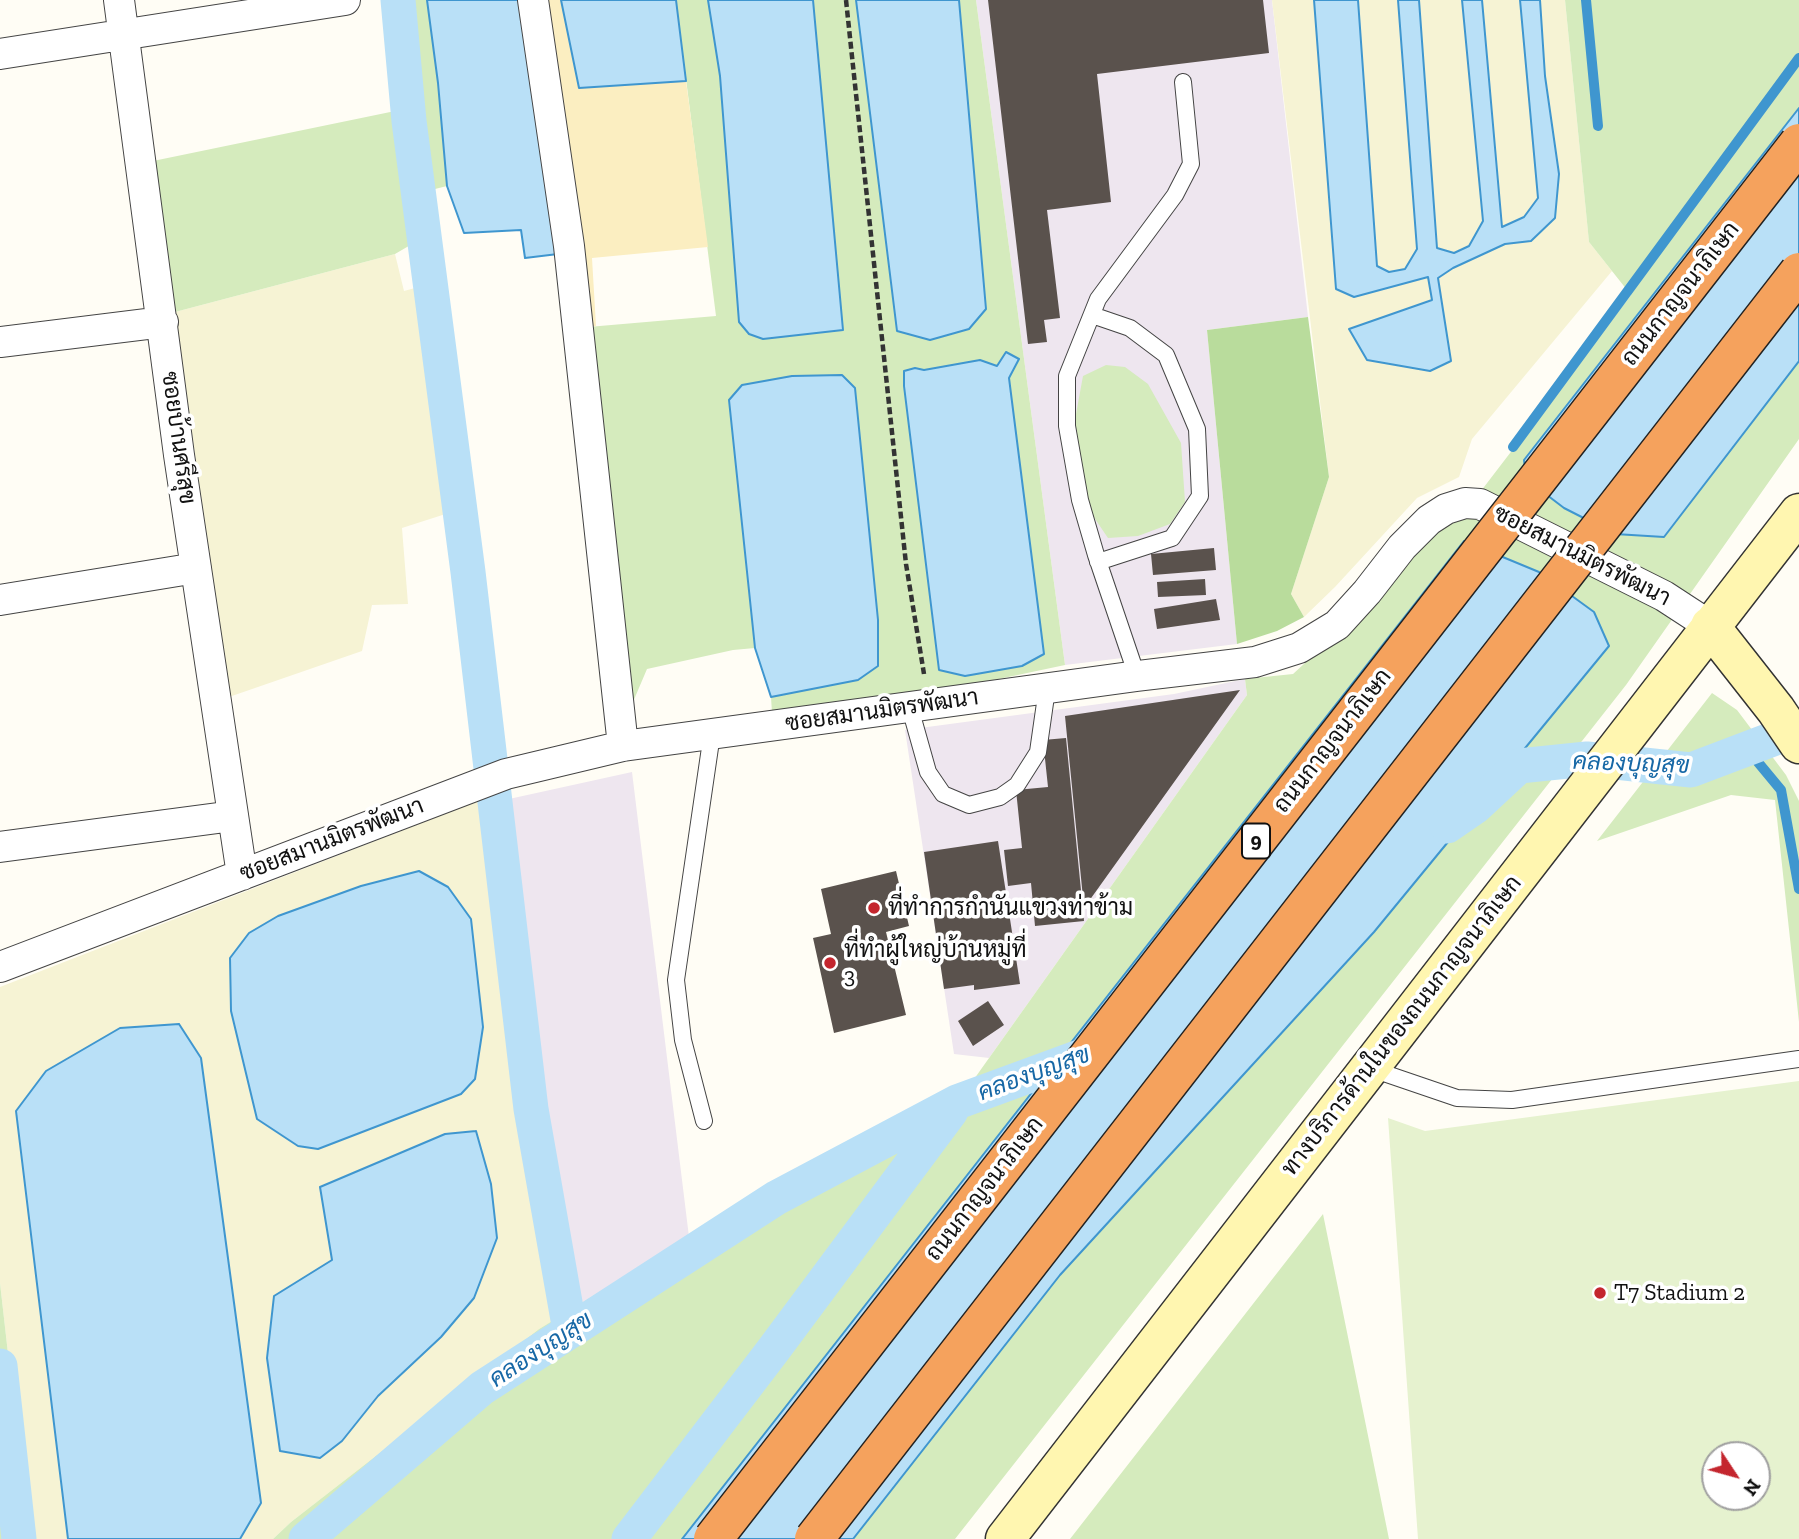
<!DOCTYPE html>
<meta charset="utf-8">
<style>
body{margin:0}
#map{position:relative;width:1799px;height:1539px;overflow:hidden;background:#fffdf5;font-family:"Zilla Slab",serif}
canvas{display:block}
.north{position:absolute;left:1701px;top:1441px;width:70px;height:70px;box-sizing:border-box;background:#fff;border:2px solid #a0a0a0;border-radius:50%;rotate:126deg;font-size:19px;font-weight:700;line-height:28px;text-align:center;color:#111}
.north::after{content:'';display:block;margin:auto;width:24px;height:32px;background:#c4262e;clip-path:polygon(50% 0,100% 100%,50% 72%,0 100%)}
</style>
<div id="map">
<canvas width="1799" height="1539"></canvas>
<div class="north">N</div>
</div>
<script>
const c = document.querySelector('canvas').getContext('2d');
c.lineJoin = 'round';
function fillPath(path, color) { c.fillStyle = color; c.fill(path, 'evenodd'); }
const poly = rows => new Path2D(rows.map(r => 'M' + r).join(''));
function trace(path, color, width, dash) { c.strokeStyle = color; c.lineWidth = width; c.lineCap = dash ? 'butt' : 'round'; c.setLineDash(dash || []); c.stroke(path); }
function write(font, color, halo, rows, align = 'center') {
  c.font = font + ' "Zilla Slab",Sarabun,serif'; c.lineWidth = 7; c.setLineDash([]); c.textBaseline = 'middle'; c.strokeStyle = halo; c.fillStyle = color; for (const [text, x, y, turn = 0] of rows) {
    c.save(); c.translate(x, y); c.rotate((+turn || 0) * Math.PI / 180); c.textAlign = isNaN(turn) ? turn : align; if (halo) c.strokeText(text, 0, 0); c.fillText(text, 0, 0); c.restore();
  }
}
const industrial = poly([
 [976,0,1272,0,1308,317,1207,330,1237,644,1065,665],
 [1245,679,1247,695,989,1058,954,1054,905,730,1174,694],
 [632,772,689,1237,572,1309,557,1237,509,799]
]);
const farmland = poly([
 [1272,0,1314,0,1336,289,1354,296,1428,277,1433,300,1349,329,1430,371,1438,278,1452,268,1505,244,1531,241,1555,218,1540,0,1565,0,1589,242,1612,271,1472,439,1459,477,1417,498,1335,587,1304,617,1291,594,1329,477],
 [1358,0,1398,0,1417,249,1405,269,1389,272,1377,266],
 [1419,0,1462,0,1483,221,1469,246,1454,253,1437,248],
 [1482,0,1520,0,1538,198,1524,217,1501,227],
 [395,254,404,291,426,285,458,510,402,528,408,604,372,605,362,651,229,697,175,312],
 [509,799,557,1237,572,1309,539,1329,291,1522,273,1539,29,1539,0,1283,0,987,478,801],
 [419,871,257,1119,231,1011,278,916,361,886],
 [332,1260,441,1337,378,1396,342,1441,274,1296]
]);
const green = poly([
 [387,0,427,0,438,83,447,186,411,195,419,240,395,254,175,312,153,161,400,110],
 [676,0,708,0,720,76,843,330,813,0,856,0,897,331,986,308,959,0,976,0,1065,665,994,680,772,713,771,697,858,680,878,666,878,620,855,388,729,400,755,648,733,650,647,669,630,709,588,327,716,316],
 [1019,359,1009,378,904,371,915,368,924,370,997,366],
 [1565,0,1799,0,1799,439,1626,685,955,1539,273,1539,291,1522,539,1329,775,1185,967,1089,1247,695,1245,679,1293,674,1342,629,1442,524,1458,521,1631,295,1589,242],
 [1106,365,1125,367,1148,384,1181,443,1185,502,1170,524,1138,536,1108,538,1089,510,1076,448,1076,414,1083,376],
 [1712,693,1737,710,1786,775,1799,801,1799,1022,1775,800,1731,795,1597,841],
 [1323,1214,1389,1539,1070,1539],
 [0,1283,29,1539,0,1539]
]);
const forest = poly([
 [1308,317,1329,477,1291,594,1304,617,1277,631,1237,644,1207,330]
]);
const sand = poly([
 [523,0,561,0,580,88,686,81,708,247,592,258,596,326,589,327]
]);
const pitch = poly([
 [1799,1081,1799,1539,1418,1539,1388,1118,1425,1131],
 [1757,1455,1757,1497,1715,1497,1715,1455]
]);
const water = poly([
 [427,0,524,0,558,254,525,258,521,230,464,233,447,186,438,83,427,0],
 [561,0,676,0,686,81,579,88,561,0],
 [708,0,813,0,843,330,763,339,749,334,739,322,720,76,708,0],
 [856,0,959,0,986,309,969,329,930,340,897,331,856,0],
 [1314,0,1358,0,1377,266,1389,272,1405,269,1417,249,1398,0,1419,0,1437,248,1454,253,1469,246,1483,221,1462,0,1482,0,1502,227,1524,217,1538,198,1520,0,1540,0,1545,76,1559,174,1555,218,1531,241,1505,244,1453,268,1438,278,1451,361,1430,371,1367,360,1349,329,1432,300,1428,277,1354,297,1336,289,1314,0],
 [1799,108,1799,361,1664,537,1615,534,1564,508,1526,479,1524,460,1799,108],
 [1006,352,1019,359,1009,378,1044,654,1022,666,965,676,939,670,904,386,904,371,915,368,924,370,980,360,997,366,1006,352],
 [842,375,855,388,878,620,878,666,858,680,771,697,755,648,729,400,742,385,792,376,842,375],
 [1464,541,1539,572,1594,612,1609,646,1374,932,1060,1275,853,1539,682,1539,1464,541],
 [419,871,448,887,471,919,483,1027,475,1079,461,1094,318,1149,298,1146,257,1119,231,1011,230,958,249,933,278,916,361,886,419,871],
 [179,1024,201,1058,261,1503,240,1539,68,1539,16,1111,46,1071,120,1028,179,1024],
 [476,1131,491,1184,497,1238,474,1298,441,1337,378,1396,342,1441,320,1458,280,1451,267,1358,274,1296,332,1260,320,1187,445,1134,476,1131]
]);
const stream = poly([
 [1586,0,1598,126],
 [1513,447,1799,58],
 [1747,749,1781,790,1799,889]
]);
const canal = poly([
 [398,0,409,121,468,572,531,1109,570,1331],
 [1447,826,1476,806,1519,766,1587,759,1691,770,1799,729],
 [0,1366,19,1539],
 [306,1539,482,1388,776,1198,957,1102,1096,1051],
 [629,1539,774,1349,951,1111]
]);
const building = poly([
 [988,0,1263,0,1269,53,1097,74,1111,202,1047,210,1060,318,1044,320,1047,342,1028,344],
 [1214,548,1216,570,1153,575,1151,554],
 [1205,579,1206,595,1158,597,1157,582],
 [1216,599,1220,620,1157,629,1154,609],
 [1240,690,1084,908,1065,716],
 [1066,738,1084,921,1035,926,1031,883,1008,886,1004,850,1022,848,1016,790,1048,787,1043,740],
 [998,841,1020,984,974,990,974,985,944,989,924,852],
 [896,871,909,926,886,932,906,1015,834,1033,813,938,831,934,821,889],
 [988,1001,1004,1025,973,1046,958,1021]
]);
const path = poly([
 [846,0,906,564,924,674]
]);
const lane = poly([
 [1092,315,1130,328,1166,355,1197,429,1200,496,1172,538,1098,562],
 [1137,676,1096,555,1080,500,1067,426,1067,376,1098,299,1175,195,1191,164,1183,82],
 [910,708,928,772,943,794,969,805,1000,797,1017,785,1038,752,1047,689],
 [1369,1068,1457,1098,1512,1100,1799,1059],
 [704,1121,683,1040,676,980,712,734]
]);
const street = poly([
 [119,0,179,455,242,875],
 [533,0,569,246,623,746],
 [0,54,345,0],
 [0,342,163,322],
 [0,600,196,568],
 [0,847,233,816],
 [0,967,506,774,623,746,1137,676,1255,662,1299,648,1337,625,1367,592,1402,547,1429,520,1446,509,1465,503,1480,504,1664,596,1710,626]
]);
const secondary = poly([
 [1710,626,1776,710,1799,744],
 [1005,1539,1799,513]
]);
const highwayBridge = poly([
 [713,1539,1799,143],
 [814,1539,1799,272]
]);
const markers = [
 [874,908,7,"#c4262e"],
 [830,963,7,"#c4262e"],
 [1600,1293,7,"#c4262e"]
];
const shields = [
 [1256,841,28]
];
const shieldNames = [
 ["9",1256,841]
];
const streetNames = [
 ["ถนนกาญจนาภิเษก",1681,294,-52],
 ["ซอยบ้านศรีสุข",178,438,82],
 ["ซอยสมานมิตรพัฒนา",1582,556,27],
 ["ซอยสมานมิตรพัฒนา",882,711,-8],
 ["ถนนกาญจนาภิเษก",1333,741,-52],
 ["ซอยสมานมิตรพัฒนา",332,840,-21],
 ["ทางบริการด้านในของถนนกาญจนาภิเษก",1402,1026,-52],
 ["ถนนกาญจนาภิเษก",985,1189,-52]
];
const poiNames = [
 ["ที่ทำการกำนันแขวงท่าข้าม",888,908],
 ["ที่ทำผู้ใหญ่บ้านหมู่ที่",844,950],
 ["3",844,976],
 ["T7 Stadium 2",1614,1293]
];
const waterNames = [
 ["คลองบุญสุข",1631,764,2],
 ["คลองบุญสุข",1034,1074,-20],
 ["คลองบุญสุข",541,1350,-33]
];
fillPath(industrial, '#eee6ef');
fillPath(farmland, '#f6f3d4');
fillPath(green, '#d5ebbd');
fillPath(forest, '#b9dc9c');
fillPath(sand, '#fbeec1');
fillPath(pitch, '#e6f2cf');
fillPath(water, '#b9e0f7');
trace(water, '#3f96cf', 2);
trace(stream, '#3f96cf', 10);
trace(canal, '#b9e0f7', 35);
fillPath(building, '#5a524d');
trace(lane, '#444', 18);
trace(street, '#444', 32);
trace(secondary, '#333', 41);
trace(path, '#333', 4.5, [7, 3.5]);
trace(lane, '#fff', 16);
trace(street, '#fff', 30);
trace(secondary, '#fff6b0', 38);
trace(highwayBridge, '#222', 41, []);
trace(highwayBridge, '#f5a25d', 38);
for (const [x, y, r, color] of markers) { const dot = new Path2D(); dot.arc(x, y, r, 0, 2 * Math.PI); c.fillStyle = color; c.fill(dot); trace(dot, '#fff', 2.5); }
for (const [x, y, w] of shields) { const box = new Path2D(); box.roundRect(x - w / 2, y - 17.5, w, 35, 5); c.fillStyle = '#fff'; c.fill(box); trace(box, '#111', 2); }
write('bold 21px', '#111', null, shieldNames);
write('23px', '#111', '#fff', streetNames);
write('23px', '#111', '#fff', poiNames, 'left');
write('italic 24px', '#1768a6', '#fff', waterNames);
</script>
